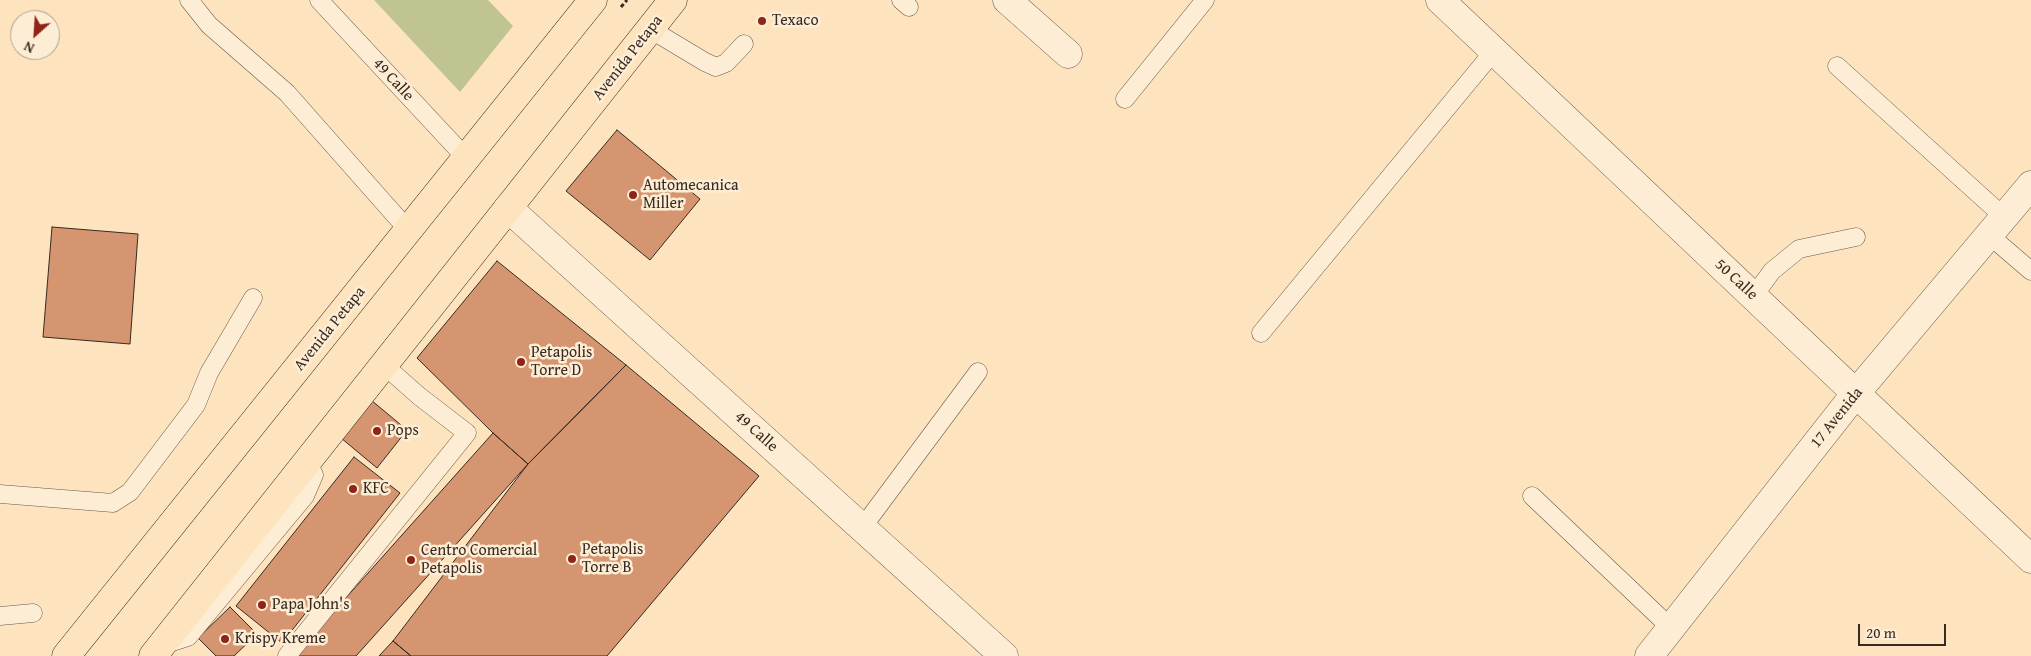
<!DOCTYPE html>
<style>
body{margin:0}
#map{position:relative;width:2031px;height:656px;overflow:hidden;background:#fde4be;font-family:"Gentium Book Plus",serif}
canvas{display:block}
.north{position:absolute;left:10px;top:10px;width:50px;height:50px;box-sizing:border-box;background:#feedd5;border:1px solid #ae9f8d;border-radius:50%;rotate:206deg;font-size:14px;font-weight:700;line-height:20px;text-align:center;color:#372a21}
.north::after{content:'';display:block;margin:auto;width:18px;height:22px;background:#8f2418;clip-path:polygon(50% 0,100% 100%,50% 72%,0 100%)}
.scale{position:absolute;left:1858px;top:624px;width:88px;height:22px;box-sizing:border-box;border:2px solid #372a21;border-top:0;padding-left:6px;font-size:15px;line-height:18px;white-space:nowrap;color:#372a21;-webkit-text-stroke:4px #feedd5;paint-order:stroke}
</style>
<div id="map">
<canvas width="2031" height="656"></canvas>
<div class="north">N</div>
<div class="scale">20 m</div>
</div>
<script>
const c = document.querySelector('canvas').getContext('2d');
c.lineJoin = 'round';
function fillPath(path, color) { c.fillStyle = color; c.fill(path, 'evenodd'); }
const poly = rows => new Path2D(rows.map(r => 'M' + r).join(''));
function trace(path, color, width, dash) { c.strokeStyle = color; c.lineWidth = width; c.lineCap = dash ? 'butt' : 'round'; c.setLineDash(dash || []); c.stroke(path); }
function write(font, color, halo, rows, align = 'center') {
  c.font = font + ' "Gentium Book Plus",serif'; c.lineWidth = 5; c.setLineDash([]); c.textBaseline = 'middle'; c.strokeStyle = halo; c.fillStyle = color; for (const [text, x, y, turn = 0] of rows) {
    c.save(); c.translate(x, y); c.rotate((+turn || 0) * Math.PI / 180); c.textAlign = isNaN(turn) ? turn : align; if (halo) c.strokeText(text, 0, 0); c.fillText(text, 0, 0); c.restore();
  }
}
const green = poly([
 [374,0,488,0,513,26,460,92]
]);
const building = poly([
 [617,130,700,199,650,260,566,191,617,130],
 [52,227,138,234,130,344,43,337,52,227],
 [497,261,626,365,528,464,493,433,417,358,497,261],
 [626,365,759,476,607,656,411,656,393,641,528,464,626,365],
 [371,400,407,430,377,468,341,438,371,400],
 [493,433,528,464,356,656,294,656,493,433],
 [354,457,400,493,282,643,236,606,354,457],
 [230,607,257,634,234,656,216,656,198,638,230,607],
 [393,641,411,656,379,656,393,641]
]);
const path = poly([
 [621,7,627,0]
]);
const lane = poly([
 [189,0,209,25,287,93,409,231],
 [319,0,467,159],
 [901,0,909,7],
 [650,29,705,62,716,67,726,63,744,44],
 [1837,66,2004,217],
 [1125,99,1205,0],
 [1989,235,2031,271],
 [1753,297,1772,271,1799,249,1856,237],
 [1261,333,1494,51],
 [0,494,113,503,130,492,196,405,209,373,253,298],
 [1532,496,1671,628],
 [862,528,978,372],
 [0,616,33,613],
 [163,645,188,637,305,496,314,475,308,462],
 [287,656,467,433,419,396,385,366]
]);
const street = poly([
 [1007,0,1068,54],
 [1440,0,2031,559],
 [508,208,1004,656],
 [1649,656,1856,393,2031,185]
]);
const primary = poly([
 [66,656,593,0],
 [153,656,673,0]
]);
const markers = [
 [762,21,5,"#8f2418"],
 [633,195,5,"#8f2418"],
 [521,362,5,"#8f2418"],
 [377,431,5,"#8f2418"],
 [353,489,5,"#8f2418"],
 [572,559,5,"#8f2418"],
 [411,560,5,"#8f2418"],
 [262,605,5,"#8f2418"],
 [225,639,5,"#8f2418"]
];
const poiNames = [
 ["Texaco",772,21],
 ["Automecanica",643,186],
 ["Miller",643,204],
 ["Petapolis",531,353],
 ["Torre D",531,371],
 ["Pops",387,431],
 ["KFC",363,489],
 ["Petapolis",582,550],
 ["Torre B",582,568],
 ["Centro Comercial",421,551],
 ["Petapolis",421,569],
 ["Papa John's",272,605],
 ["Krispy Kreme",235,639]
];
const streetNames = [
 ["Avenida Petapa",628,58,-52],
 ["49 Calle",393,80,47],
 ["50 Calle",1736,280,43],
 ["Avenida Petapa",330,329,-51],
 ["17 Avenida",1837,418,-51],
 ["49 Calle",756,432,42]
];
fillPath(green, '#c0c490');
fillPath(building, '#d59571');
trace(building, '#372a21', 1);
trace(lane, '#685848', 19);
trace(street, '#685848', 29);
trace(primary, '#372a21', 29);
trace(path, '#372a21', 3, [4, 2.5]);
trace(lane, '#feedd5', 18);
trace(street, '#feedd5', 28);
trace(primary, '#fde4be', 28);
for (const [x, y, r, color] of markers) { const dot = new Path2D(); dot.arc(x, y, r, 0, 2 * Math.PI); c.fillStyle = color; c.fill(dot); trace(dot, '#feedd5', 2); }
write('16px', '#372a21', '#feedd5', poiNames, 'left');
write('16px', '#372a21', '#feedd5', streetNames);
</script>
